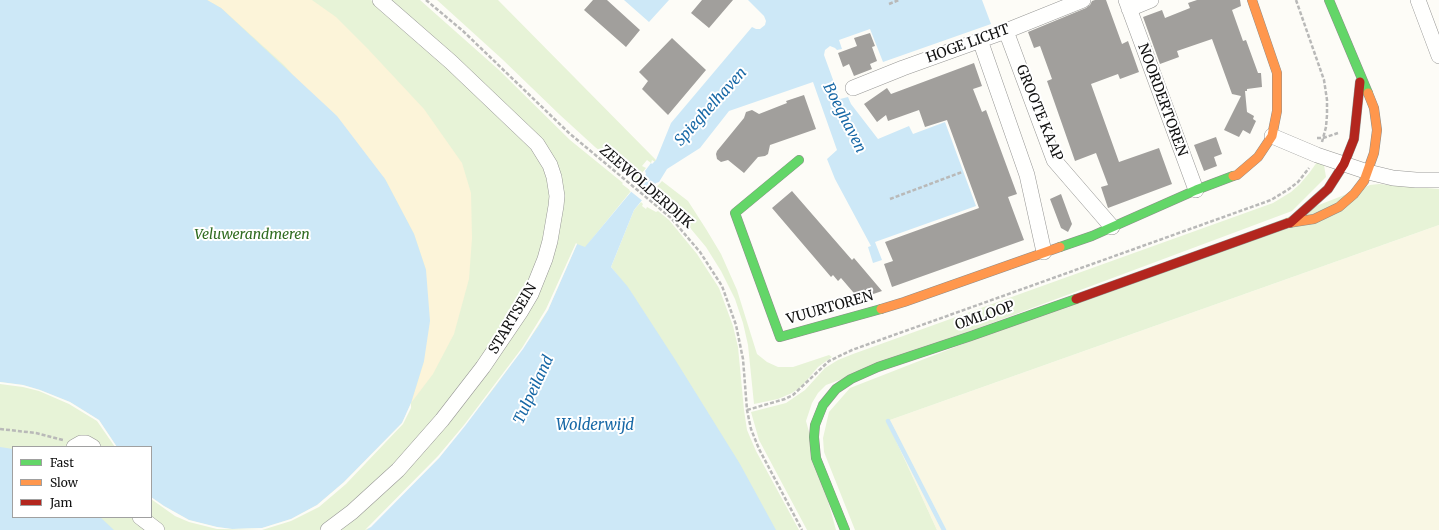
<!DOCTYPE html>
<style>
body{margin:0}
#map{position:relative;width:1439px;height:530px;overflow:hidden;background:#fdfcf7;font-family:Merriweather,serif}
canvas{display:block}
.legend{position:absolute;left:12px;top:446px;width:140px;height:72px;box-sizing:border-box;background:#fff;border:1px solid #a0a0a0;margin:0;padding:5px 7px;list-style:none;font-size:12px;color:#111}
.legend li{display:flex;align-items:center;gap:8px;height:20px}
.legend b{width:20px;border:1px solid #a0a0a0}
</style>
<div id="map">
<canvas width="1439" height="530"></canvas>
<ul class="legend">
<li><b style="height:5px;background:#63d668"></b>Fast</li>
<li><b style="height:5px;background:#ff974d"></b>Slow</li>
<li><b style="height:5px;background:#b3261e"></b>Jam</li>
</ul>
</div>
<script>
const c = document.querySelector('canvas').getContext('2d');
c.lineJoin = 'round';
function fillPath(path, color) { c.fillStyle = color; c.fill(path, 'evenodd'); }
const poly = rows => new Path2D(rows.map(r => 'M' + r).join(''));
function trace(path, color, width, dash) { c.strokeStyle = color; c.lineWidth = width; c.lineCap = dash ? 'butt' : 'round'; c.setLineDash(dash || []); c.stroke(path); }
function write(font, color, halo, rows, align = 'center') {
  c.font = font + ' Merriweather,serif'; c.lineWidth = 4; c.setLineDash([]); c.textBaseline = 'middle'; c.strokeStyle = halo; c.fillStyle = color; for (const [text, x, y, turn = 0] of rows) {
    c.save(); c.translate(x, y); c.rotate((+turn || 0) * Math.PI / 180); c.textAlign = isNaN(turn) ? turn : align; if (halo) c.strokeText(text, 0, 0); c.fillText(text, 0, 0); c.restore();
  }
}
const farmland = poly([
 [1439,225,1439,530,937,530,887,421]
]);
const green = poly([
 [0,0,371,0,429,50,561,178,390,0,420,0,499,70,570,140,623,183,622,184,631,191,588,244,633,295,611,267,634,210,641,202,643,204,642,206,646,209,647,207,656,212,658,211,669,220,697,254,719,288,733,326,738,347,744,410,747,430,756,451,799,530,0,530],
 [13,447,151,447,151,517,13,517],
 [437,0,498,0,656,160,655,162,652,160,651,163,647,160,642,166,646,168,635,182,630,177,631,176,595,147,560,115,502,59],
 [1317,162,1324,165,1326,177,1292,211,826,385,818,393,812,403,806,421,836,530,807,530,759,440,751,412,786,403,805,390,825,368,838,360,853,354,1273,203,1291,192,1300,184,1310,172],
 [662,181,688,201,706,229,721,254,737,290,757,354,767,362,778,367,793,367,829,355,832,357,818,367,802,386,792,393,778,399,754,404,748,345,743,323,735,299,721,271,706,247,686,223,652,192],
 [1379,184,1439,189,1439,225,887,421,937,530,855,530,824,452,823,438,829,412,850,388,1370,185]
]);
const sand = poly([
 [207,0,312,0,336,17,368,49,424,109,462,163,471,193,472,238,469,279,454,334,433,374,411,403,424,361,426,270,414,234,385,179,284,65,221,8]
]);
const water = poly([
 [0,0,207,0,221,8,337,116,385,179,414,234,426,270,430,321,424,361,411,403,402,423,344,482,317,505,291,519,262,528,232,529,217,527,189,520,164,506,151,497,151,447,117,447,99,420,70,402,40,390,23,385,0,382],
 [624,0,669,0,649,22],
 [748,0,982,0,991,24,883,62,870,29,839,40,842,49,837,50,835,48,830,46,825,50,824,55,840,99,848,97,851,104,878,139,909,126,913,134,945,122,976,206,875,242,882,260,873,263,868,247,871,246,835,179,827,159,837,150,813,82,729,111,700,148,667,169,659,182,656,183,634,210,611,267,628,287,676,361,740,464,776,530,367,530,439,458,495,387,538,327,548,310,577,244,585,247,646,174,645,171,651,163,652,164,656,160,671,123,752,27,756,29,760,29,765,25,766,21,764,16],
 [0,447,13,449,13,517,100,517,114,530,0,530]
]);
const pier = poly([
 [636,182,650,194,644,202,629,190],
 [576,243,577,244,548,310,523,349,465,426,439,458,371,527,365,530,438,456,464,425,522,348,546,309],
 [0,382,23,385,40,390,70,402,99,420,117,447,115,447,97,421,69,404,39,391,23,387,0,384],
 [411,403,411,408,403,424,346,484,319,507,291,521,262,530,217,529,189,522,175,516,151,499,151,497,164,506,189,520,217,527,232,529,262,528,291,519,317,505,344,482,402,423]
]);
const stream = poly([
 [888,421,944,530]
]);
const building = poly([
 [593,0,607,0,640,30,626,47,584,10],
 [702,0,733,0,709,28,691,13],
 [1095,0,1106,0,1122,44,1128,41,1139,72,1120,79,1118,74,1091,84,1119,162,1159,148,1172,184,1108,208,1101,187,1108,185,1096,153,1075,161,1047,81,1052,79,1040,46,1034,48,1028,32,1086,8,1090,5,1092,1],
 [1197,0,1240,0,1241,6,1232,10,1243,41,1246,40,1258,73,1261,73,1262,87,1247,89,1247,91,1245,91,1247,112,1254,116,1253,119,1256,121,1250,134,1243,130,1239,137,1224,130,1241,96,1232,94,1212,39,1177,51,1179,57,1160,64,1143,17,1162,10,1165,18,1190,8,1188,3],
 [870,33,875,46,872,47,877,61,870,64,872,69,854,76,849,64,843,67,838,53,857,46,854,38],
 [672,38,706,70,668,115,642,89,648,81,639,72],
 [974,63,982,86,973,89,982,112,986,110,1017,194,1008,197,1024,240,892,287,884,264,893,261,885,242,979,208,947,120,925,127,919,110,888,121,886,115,877,122,864,104,887,88,891,94],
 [804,95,816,129,770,145,768,154,765,156,758,157,744,173,728,160,721,162,717,159,716,154,717,151,744,118,746,112,752,110,759,114,787,103,786,101],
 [1216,137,1222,154,1214,157,1217,166,1204,171,1194,145],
 [792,191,852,260,854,258,882,291,859,299,841,278,838,281,833,275,831,277,772,208],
 [1061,194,1072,224,1068,232,1061,228,1050,199]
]);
const path = poly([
 [426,0,463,31,569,133,671,218,700,252,722,286,736,325,743,359,747,410,751,429,759,449,802,530],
 [1296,0,1324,80,1327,100,1327,115,1326,127,1322,142],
 [889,4,899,0],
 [1317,138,1323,138,1338,133],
 [890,199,962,172],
 [747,410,785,399,793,395,829,361,852,350,1271,200,1289,189,1298,182,1309,168],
 [0,429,36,433,63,440]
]);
const street = poly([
 [1126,0,1196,190],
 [1418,0,1439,56],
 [1129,9,1151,0],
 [1006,31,1054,160,1112,227],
 [980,40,1027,175,1044,252],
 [853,88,903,68,1006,31,1083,0],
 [1272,136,1317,155,1368,172,1393,178,1416,180,1439,180],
 [74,447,81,443,86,443,93,447],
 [140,517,157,530],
 [328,530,352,512,398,470,442,420,483,367,521,311,531,294,545,259,550,241,556,206,557,196,554,177,550,165,537,144,451,62,380,0]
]);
const fast = poly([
 [1329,0,1368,93],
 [799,160,735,213,780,337,881,309],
 [1060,247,1092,236,1196,190,1233,176],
 [845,530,816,458,814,437,815,425,823,405,836,389,851,379,878,367,971,336,1076,299]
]);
const slow = poly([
 [1233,176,1237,175,1258,157,1272,136,1277,111,1277,73,1252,0],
 [1288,223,1314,219,1339,207,1354,194,1364,181,1374,153,1377,130,1374,108,1368,93],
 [881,309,904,302,1060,247]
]);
const jam = poly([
 [1290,223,1328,189,1344,164,1354,139,1360,82],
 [1076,299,1288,223]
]);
const streetNames = [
 ["HOGE LICHT",968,44,-20],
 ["NOORDERTOREN",1162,100,70],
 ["GROOTE KAAP",1039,113,68],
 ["ZEEWOLDERDIJK",646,187,41],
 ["VUURTOREN",830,308,-16],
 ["OMLOOP",985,316,-19],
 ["STARTSEIN",513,319,-59]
];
const parkNames = [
 ["Veluwerandmeren",252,235]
];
const waterNames = [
 ["Spieghelhaven",711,107,-48],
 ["Boeghaven",844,118,63],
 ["Tulpeiland",534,390,-65],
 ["Wolderwijd",595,426]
];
fillPath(farmland, '#f9f7e4');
fillPath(green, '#e7f3d7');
fillPath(sand, '#fcf4d9');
fillPath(water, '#cde8f7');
fillPath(pier, '#fdfcf7');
trace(stream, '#cde8f7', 4.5);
fillPath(building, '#a19f9c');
trace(street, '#979795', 16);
trace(fast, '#8e8d8b', 10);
trace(slow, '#8e8d8b', 10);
trace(jam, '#8e8d8b', 10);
trace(path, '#b9b9b8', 2.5, [4, 2]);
trace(street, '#fffffe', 15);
trace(fast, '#63d668', 9);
trace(slow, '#ff974d', 9);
trace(jam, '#b3261e', 9);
write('14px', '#111', '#fff', streetNames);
write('italic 14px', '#2f6b1f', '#fff', parkNames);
write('italic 15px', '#1768a6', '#fff', waterNames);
</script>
